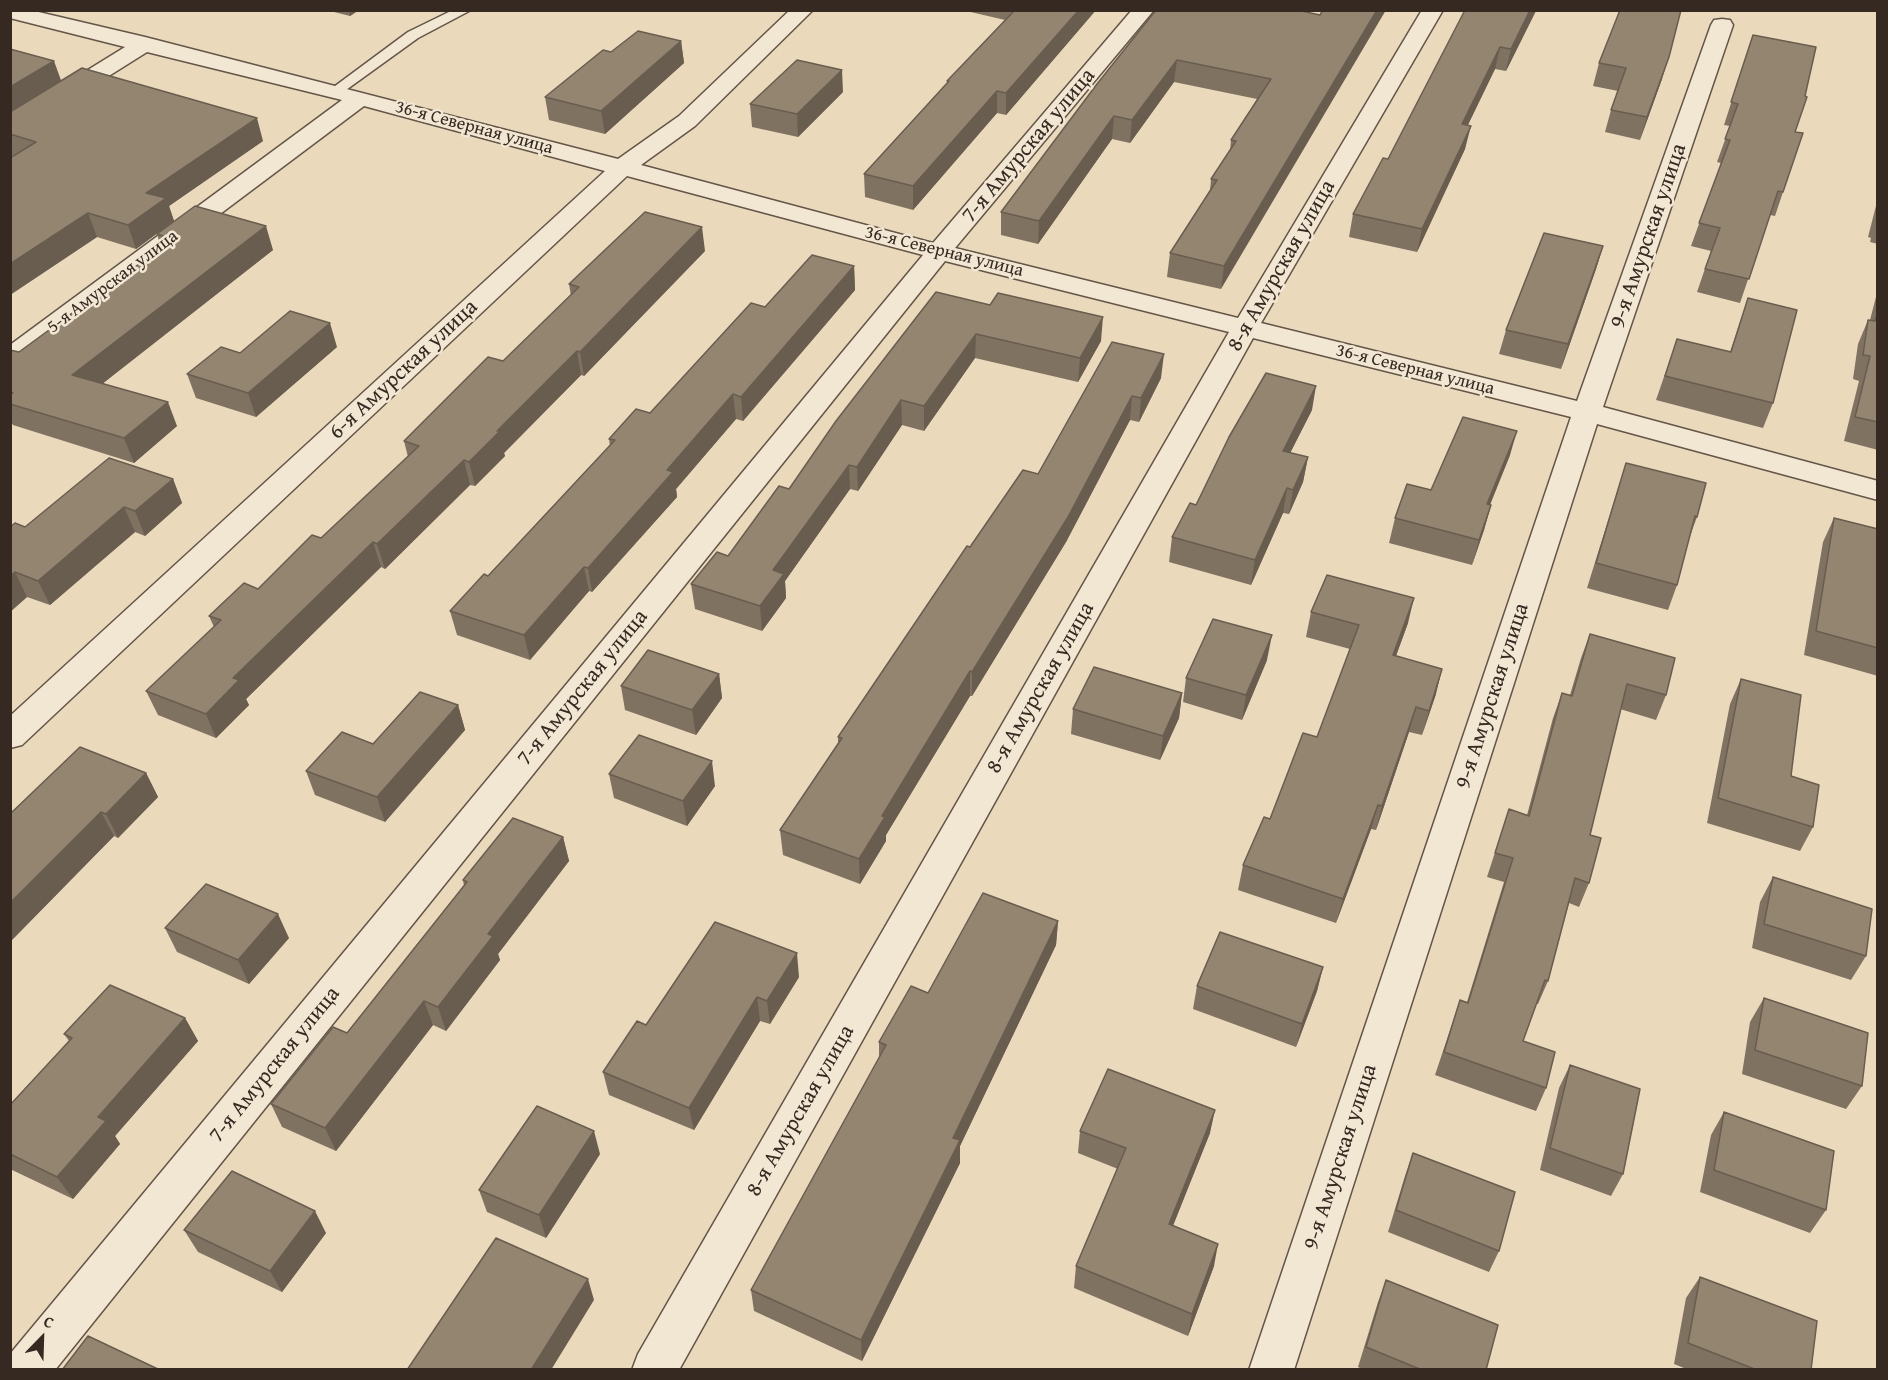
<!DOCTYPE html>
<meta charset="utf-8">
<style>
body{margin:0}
#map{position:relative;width:1888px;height:1380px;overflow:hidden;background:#eadabb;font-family:"Gentium Book Plus",serif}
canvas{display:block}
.frame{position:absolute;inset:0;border:12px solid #362921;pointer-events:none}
.north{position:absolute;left:12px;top:1308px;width:60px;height:60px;-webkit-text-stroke:4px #f1e7d3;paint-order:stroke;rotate:23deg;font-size:16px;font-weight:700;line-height:24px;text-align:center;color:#362921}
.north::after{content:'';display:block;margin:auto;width:21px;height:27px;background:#362921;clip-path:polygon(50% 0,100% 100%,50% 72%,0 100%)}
</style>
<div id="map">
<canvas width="1888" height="1380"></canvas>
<div class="frame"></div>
<div class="north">С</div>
</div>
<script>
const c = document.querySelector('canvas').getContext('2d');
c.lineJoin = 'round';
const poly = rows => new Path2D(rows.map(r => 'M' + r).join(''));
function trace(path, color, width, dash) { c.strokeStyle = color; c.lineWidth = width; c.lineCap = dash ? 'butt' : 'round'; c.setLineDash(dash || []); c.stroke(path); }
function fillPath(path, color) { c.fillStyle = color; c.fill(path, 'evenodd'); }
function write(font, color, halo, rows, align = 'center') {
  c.font = font + ' "Gentium Book Plus",serif'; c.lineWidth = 5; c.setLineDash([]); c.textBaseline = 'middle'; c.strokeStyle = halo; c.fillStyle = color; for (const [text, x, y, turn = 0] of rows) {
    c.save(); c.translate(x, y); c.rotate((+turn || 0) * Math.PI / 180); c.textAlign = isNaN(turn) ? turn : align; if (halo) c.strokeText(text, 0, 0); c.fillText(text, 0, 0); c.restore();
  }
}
const lane = poly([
 [453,10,471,10,418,38,339,95,334,96,327,92,408,32,453,10]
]);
const street = poly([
 [10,10,30,10,145,37,618,159,679,116,790,10,813,10,695,126,641,165,933,243,1132,10,1154,10,955,248,1238,318,1422,10,1443,10,1261,323,1577,401,1711,25,1714,20,1722,19,1730,20,1733,25,1603,407,1878,481,1878,500,1597,424,1294,1370,1249,1370,1571,417,1253,338,679,1370,632,1370,638,1354,1229,332,945,261,55,1370,10,1370,10,1354,923,255,627,176,22,745,10,748,10,716,605,171,364,106,20,364,10,366,10,345,342,100,147,52,18,133,10,135,10,118,125,47,10,18,10,10]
]);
const wall = poly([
 [326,10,359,10,350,16],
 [962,10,1096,10,1006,115,997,113,913,210,865,197,864,174,947,84,947,81,1005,20],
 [1156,10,1297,10,1221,289,1167,277,1170,253,1210,191,1211,179,1230,151,1231,140,1257,99,1174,82,1130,143,1112,139,1038,244,1001,235,1001,212],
 [1536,10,1506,71,1495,69,1468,125,1465,149,1417,252,1349,237,1353,214,1388,159],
 [1620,10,1662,79,1640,140,1605,132,1611,110,1618,91,1593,86,1599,63],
 [1753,35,1795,132,1783,192,1775,216,1770,215,1740,303,1697,292,1711,251,1691,246,1721,163,1717,162,1730,126,1724,125],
 [681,41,684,63,605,134,549,120,545,97,611,52],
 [10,49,61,81,263,141,169,206,174,221,136,249,97,237,10,295,10,158,14,156,10,155],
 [843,92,798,137,752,127,750,104],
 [1878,198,1878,244,1870,242,1871,238,1868,237],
 [157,234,273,250,103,383,177,426,134,463,13,425,10,420,10,350,19,352,161,248],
 [1603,246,1596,269,1561,369,1499,354,1506,330],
 [705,251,584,376,581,375,504,453,505,456,475,486,470,485,385,569,381,567,246,699,249,705,216,738,158,715,146,691,214,627,209,616,258,589,321,538,408,457,404,441,503,361,571,296,569,284],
 [854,266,855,290,743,421,736,419,676,489,677,497,592,592,589,591,530,660,457,635,450,611,488,576,610,446,609,439,650,413,765,307],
 [1878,289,1878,450,1844,441,1859,381,1853,379,1858,344,1868,320,1870,320],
 [936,292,1101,341,1078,382,975,358,924,431,902,425,858,491,850,489,785,581,786,598,762,631,695,609,691,584,728,556,789,489],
 [1748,298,1773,403,1763,428,1656,400,1677,339,1730,352],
 [1112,342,1161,378,1139,422,1130,420,1066,542,972,696,970,696,886,835,886,841,860,884,783,855,780,830,838,743,838,737,970,547,1038,474],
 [337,347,256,417,196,398,187,374,240,353],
 [1312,410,1290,453,1308,457,1303,482,1289,514,1283,513,1251,585,1169,562,1172,537,1196,505],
 [1510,455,1490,505,1491,505,1484,530,1472,565,1389,543,1395,518,1431,490],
 [1626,463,1697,517,1690,536,1677,585,1668,610,1587,588],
 [173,479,182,503,145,536,135,532,50,605,27,597,10,612,10,527,25,527],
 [1834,518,1878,529,1878,676,1804,655,1823,542],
 [1311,612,1408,623,1396,656,1436,694,1422,735,1409,732,1376,830,1371,829,1336,923,1238,890,1243,865,1317,737,1350,649,1306,637],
 [1590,634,1666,695,1656,720,1620,709,1590,835,1589,883,1579,907,1569,903,1548,981,1538,1004,1536,1004,1523,1041,1546,1088,1536,1111,1435,1075,1460,1000,1467,1002,1504,882,1487,877,1509,809,1527,815,1553,718,1562,693,1570,695,1581,658],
 [1267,660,1242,720,1183,702,1186,678],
 [719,674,722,698,696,735,625,710,621,686],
 [1741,679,1791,776,1813,827,1800,851,1707,823,1730,704],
 [1182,693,1179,718,1160,760,1071,734,1073,709],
 [458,705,465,730,385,822,315,795,306,771,373,744],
 [146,773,158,797,118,838,114,836,10,942,10,814],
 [609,774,715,786,687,826,614,798],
 [563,837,569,861,498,954,500,960,446,1031,433,1025,336,1151,282,1127,271,1104,347,1033,464,886,463,880],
 [1773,877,1866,956,1851,980,1752,948,1760,902],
 [1058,921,1056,945,960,1146,960,1163,862,1361,754,1311,751,1290,879,1058,879,1042,928,993],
 [165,928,289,938,249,984,177,952],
 [1323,967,1317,991,1296,1047,1193,1009,1197,986],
 [799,977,770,1024,760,1021,694,1130,609,1095,603,1072,646,1025],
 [1764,998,1862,1086,1846,1109,1742,1074,1750,1022],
 [185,1018,198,1041,115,1136,120,1144,73,1199,10,1169,10,1105,69,1041,64,1034],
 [1570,1065,1623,1174,1611,1196,1540,1170,1559,1088],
 [1724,1112,1826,1210,1810,1233,1700,1192,1711,1135],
 [1080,1131,1210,1133,1173,1225,1214,1266,1188,1336,1074,1288,1076,1266,1118,1169,1078,1153],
 [1413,1153,1499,1251,1489,1272,1388,1232,1405,1176],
 [600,1154,546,1238,487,1212,479,1190],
 [184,1230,326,1233,282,1292,198,1252],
 [1700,1277,1811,1370,1689,1370,1674,1364,1686,1298],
 [1386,1280,1486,1370,1364,1370,1358,1367,1378,1302]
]);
const shadedWall = poly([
 [349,10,359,10,350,16],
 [1079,10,1096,10,1006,115,1006,93],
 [1377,10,1386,10,1221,289,1224,266],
 [1530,10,1536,11,1506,71,1511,49],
 [681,41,684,63,605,134,601,111],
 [1500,47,1495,69,1457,147,1462,124],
 [1669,57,1662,79,1640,140,1647,117],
 [1177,60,1174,82,1130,143,1132,120],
 [54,61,62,83,10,115,10,87],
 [842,70,843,92,798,137,797,114],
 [997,91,997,113,913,210,913,186],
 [1114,116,1112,139,1038,244,1039,221],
 [257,118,263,141,169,206,174,221,136,249,128,225,146,193],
 [1471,126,1465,149,1417,252,1422,229],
 [88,213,97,237,10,295,10,264],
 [266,226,273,250,83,399,72,375],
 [702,227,705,251,584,376,580,352],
 [1603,246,1596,269,1561,369,1568,344],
 [854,266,855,290,743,421,741,397],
 [1103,317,1101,341,1078,382,1080,358],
 [330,323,337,347,256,417,248,393],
 [976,334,975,358,924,431,924,406],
 [577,351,581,375,504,453,505,456,475,486,469,462,497,431],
 [1164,354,1161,378,1139,422,1141,398],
 [1316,386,1312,410,1279,475,1283,451],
 [733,394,736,419,676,489,677,497,592,592,588,568,667,470],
 [1132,396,1130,420,1066,542,972,696,972,672],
 [901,400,902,425,858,491,857,467],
 [168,402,177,426,134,463,124,438],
 [1517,431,1510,455,1480,529,1487,504],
 [1308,457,1303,482,1289,514,1293,490],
 [464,460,470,485,385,569,377,544],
 [849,465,850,489,785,581,786,598,762,631,760,606,773,570],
 [173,479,182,503,145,536,135,511],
 [1287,488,1283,513,1251,585,1255,560],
 [1491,505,1484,530,1472,565,1479,540],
 [124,507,135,532,50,605,38,581],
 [373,542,381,567,246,699,249,705,216,738,206,714,233,678],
 [584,567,589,591,530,660,524,635],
 [15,572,27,597,10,612,10,576],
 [1414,598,1408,623,1387,680,1393,655],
 [1272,635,1267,660,1242,720,1246,695],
 [1442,669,1436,694,1422,735,1429,711],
 [970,671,970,696,886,835,886,841,860,884,859,859,882,816],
 [719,674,722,698,696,735,692,710],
 [1182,693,1179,718,1160,760,1163,736],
 [458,705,465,730,385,822,377,797],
 [1416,707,1409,732,1376,830,1382,806],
 [712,761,715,786,687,826,683,801],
 [146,773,158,797,118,838,106,814],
 [1378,805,1371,829,1336,923,1343,899],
 [101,812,114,836,10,942,10,903],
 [563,837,569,861,498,954,500,960,446,1031,438,1007,488,934],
 [278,914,289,938,249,984,238,960],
 [1058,921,1056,945,960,1146,960,1163,862,1361,861,1340,953,1138],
 [797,953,799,977,770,1024,767,1001],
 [1323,967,1317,991,1296,1047,1302,1024],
 [757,997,760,1021,694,1130,689,1108],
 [424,1001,433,1025,336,1151,325,1128],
 [185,1018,198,1041,115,1136,120,1144,73,1199,57,1177,98,1117],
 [1215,1110,1210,1133,1165,1246,1169,1224],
 [594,1131,600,1154,546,1238,539,1215],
 [315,1211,326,1233,282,1292,270,1271],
 [1218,1244,1214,1266,1188,1336,1192,1314],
 [588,1279,594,1300,551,1370,531,1370]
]);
const building = poly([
 [1015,10,1079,10,1006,93,997,91,913,186,864,174,949,81,947,81,1015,10],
 [1156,10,1297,10,1320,15,1323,10,1377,10,1224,266,1170,253,1217,180,1211,179,1236,141,1231,140,1271,79,1177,60,1132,120,1114,116,1039,221,1001,212,1097,84,1156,10],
 [1465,10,1530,10,1511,49,1500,47,1462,124,1471,126,1422,229,1353,214,1383,158,1388,159,1465,10],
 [1620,10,1681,10,1669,57,1647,117,1611,110,1626,68,1599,63,1620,10],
 [638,31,681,41,601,111,545,97,603,50,611,52,638,31],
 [1753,35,1816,47,1805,96,1807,97,1795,132,1803,133,1783,192,1778,191,1749,279,1705,269,1720,228,1699,223,1730,140,1725,139,1738,104,1731,102,1753,35],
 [10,49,54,61,10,87,10,49],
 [797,60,842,70,797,114,750,104,797,60],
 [82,68,257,118,146,193,166,198,128,225,88,213,10,264,10,158,36,142,10,134,10,112,82,68],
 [195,206,266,226,72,375,168,402,124,438,10,404,10,394,13,393,10,392,10,350,19,352,173,239,157,234,195,206],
 [645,212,702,227,580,352,577,351,497,431,500,431,469,462,464,460,377,544,373,542,233,678,239,680,206,714,146,691,221,620,209,616,244,583,258,589,312,535,321,538,419,446,404,441,488,357,503,361,579,287,569,284,645,212],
 [1544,233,1603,246,1568,344,1506,330,1544,233],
 [812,255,854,266,741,397,733,394,667,470,673,472,588,568,584,567,524,635,450,611,484,574,488,576,615,440,609,439,636,409,650,413,751,303,765,307,812,255],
 [936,292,990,305,998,293,1103,317,1080,358,976,334,924,406,901,400,857,467,849,465,773,570,784,574,760,606,691,584,717,552,728,556,779,486,789,489,836,421,936,292],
 [1748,298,1797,310,1773,403,1665,376,1677,339,1731,352,1748,298],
 [290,311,330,323,248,393,187,374,221,347,240,353,290,311],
 [1878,311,1878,422,1855,417,1870,356,1863,355,1868,320,1875,321,1878,311],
 [1112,342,1164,354,1141,398,1132,396,1068,517,972,672,970,671,882,816,885,817,859,859,780,830,842,738,838,737,967,546,970,547,1023,470,1038,474,1112,342],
 [1266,373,1316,386,1283,451,1308,457,1293,490,1287,488,1255,560,1172,537,1190,503,1196,505,1229,437,1266,373],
 [1463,417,1517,431,1487,504,1491,505,1479,540,1395,518,1407,484,1431,490,1463,417],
 [109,458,173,479,135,511,124,507,38,581,15,572,10,576,10,527,15,523,25,527,109,458],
 [1626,463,1706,483,1697,517,1695,516,1677,585,1596,563,1626,463],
 [1834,518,1878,529,1878,648,1816,631,1834,518],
 [1327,575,1414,598,1393,655,1442,669,1429,711,1416,707,1382,806,1378,805,1343,899,1243,865,1264,817,1270,819,1303,733,1317,737,1359,625,1311,612,1327,575],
 [1213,619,1272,635,1246,695,1186,678,1213,619],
 [1590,634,1675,658,1666,695,1627,684,1590,835,1601,838,1589,883,1575,878,1548,981,1545,980,1523,1041,1555,1052,1546,1088,1444,1052,1460,1000,1468,1003,1513,858,1495,853,1509,809,1529,816,1562,693,1572,696,1590,634],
 [648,650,719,674,692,710,621,686,648,650],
 [1094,667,1182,693,1163,736,1073,709,1094,667],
 [1741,679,1801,695,1791,776,1819,785,1813,827,1718,798,1741,679],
 [420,692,458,705,377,797,306,771,342,732,373,744,420,692],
 [639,735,712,761,683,801,609,774,639,735],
 [80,747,146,773,106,814,101,812,10,903,10,814,80,747],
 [513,818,563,837,488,934,493,936,438,1007,424,1001,325,1128,271,1104,333,1027,347,1033,467,882,463,880,513,818],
 [1773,877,1872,909,1866,956,1764,924,1773,877],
 [206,884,278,914,238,960,165,928,206,884],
 [983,893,1058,921,953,1138,960,1140,861,1340,751,1290,886,1045,879,1042,911,986,928,993,983,893],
 [715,922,797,953,767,1001,757,997,689,1108,603,1072,637,1021,646,1025,715,922],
 [1220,932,1323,967,1302,1024,1197,986,1220,932],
 [110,985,185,1018,98,1117,106,1121,57,1177,10,1154,10,1105,72,1038,64,1034,110,985],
 [1764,998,1868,1033,1862,1086,1755,1050,1764,998],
 [1570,1065,1640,1089,1623,1174,1550,1148,1570,1065],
 [1108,1069,1215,1110,1169,1224,1218,1244,1192,1314,1076,1266,1126,1148,1080,1131,1108,1069],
 [537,1106,594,1131,539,1215,479,1190,537,1106],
 [1724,1112,1834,1151,1826,1210,1714,1170,1724,1112],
 [1413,1153,1515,1192,1499,1251,1396,1210,1413,1153],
 [232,1171,315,1211,270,1271,184,1230,232,1171],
 [496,1238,588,1279,531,1370,407,1370,496,1238],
 [1700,1277,1817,1321,1811,1370,1757,1370,1688,1343,1700,1277],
 [1386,1280,1498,1325,1486,1370,1422,1370,1366,1347,1386,1280],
 [88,1336,160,1370,62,1370,88,1336]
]);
const farStreetnames = [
 ["36-я Северная улица",474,128,15],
 ["36-я Северная улица",944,252,14],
 ["5-я Амурская улица",113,282,-37],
 ["36-я Северная улица",1415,370,14]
];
const streetNames = [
 ["7-я Амурская улица",1029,146,-50],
 ["9-я Амурская улица",1649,236,-71],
 ["8-я Амурская улица",1282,266,-60],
 ["6-я Амурская улица",404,370,-43],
 ["7-я Амурская улица",583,688,-51],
 ["8-я Амурская улица",1041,688,-60],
 ["9-я Амурская улица",1493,696,-72],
 ["7-я Амурская улица",275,1065,-51],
 ["8-я Амурская улица",801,1111,-60],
 ["9-я Амурская улица",1341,1157,-72]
];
trace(lane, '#635548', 3);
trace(street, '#635548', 3);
fillPath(lane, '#f1e7d3');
fillPath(street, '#f1e7d3');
fillPath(wall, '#7f7261');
fillPath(shadedWall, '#685d4f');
fillPath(building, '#948571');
trace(building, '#685d4f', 1.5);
write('18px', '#362921', '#f1e7d3', farStreetnames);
write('22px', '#362921', '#f1e7d3', streetNames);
</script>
